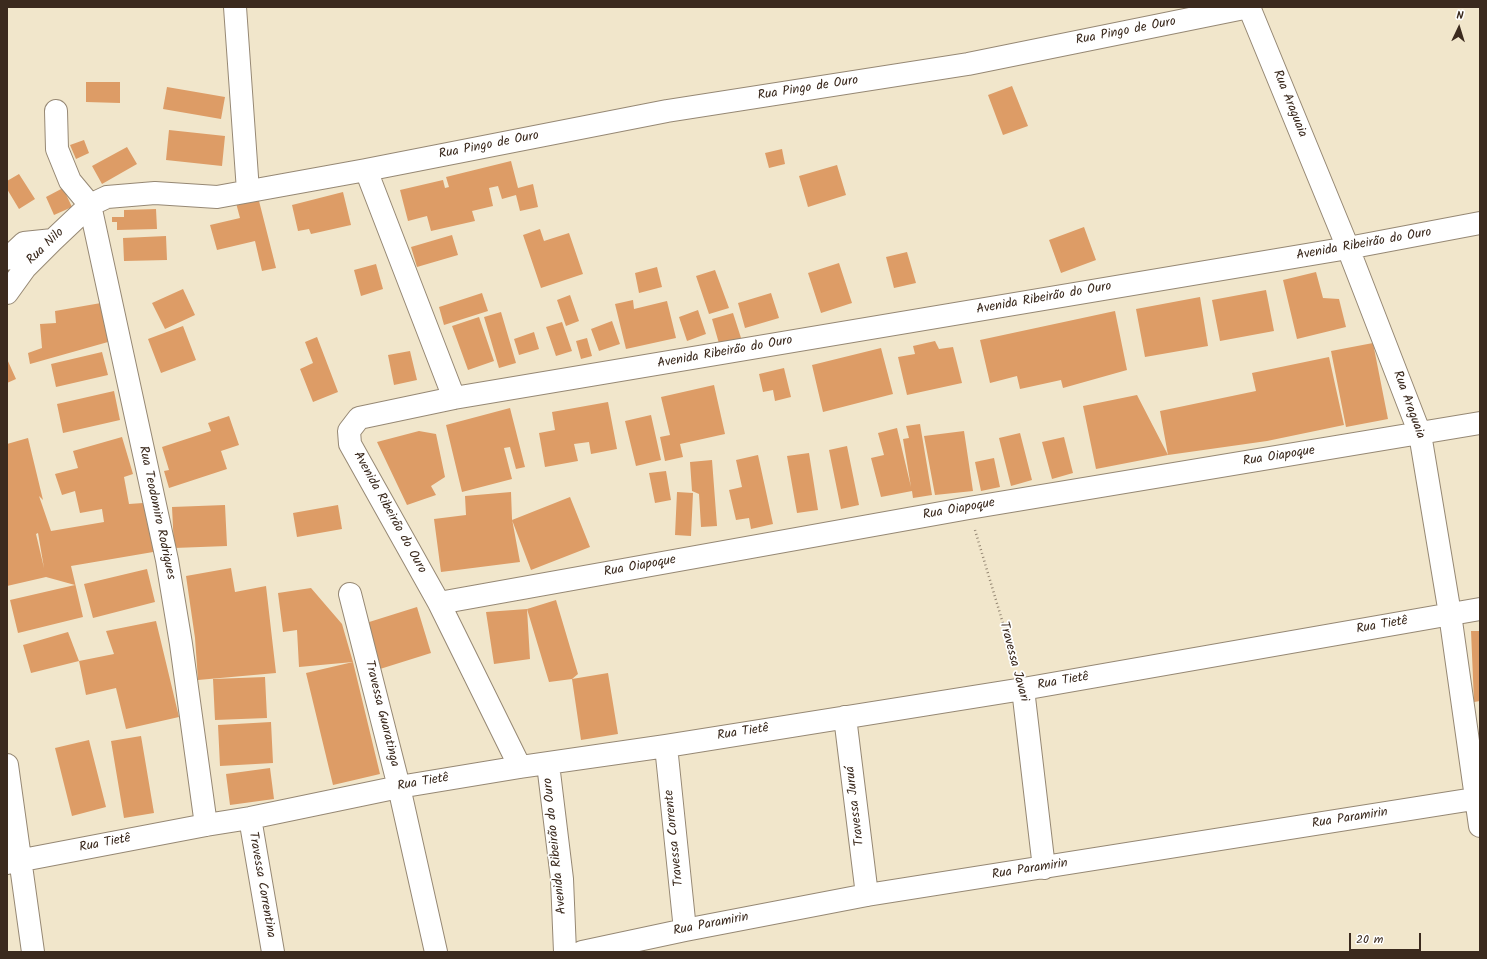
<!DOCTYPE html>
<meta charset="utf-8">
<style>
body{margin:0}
#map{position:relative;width:1487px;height:959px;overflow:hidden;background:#f1e6cb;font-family:Kalam,sans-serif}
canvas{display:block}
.frame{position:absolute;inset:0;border:8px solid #3b2a1e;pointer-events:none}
.north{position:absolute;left:1439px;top:8px;width:40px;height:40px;-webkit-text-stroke:3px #fff;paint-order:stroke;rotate:4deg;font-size:11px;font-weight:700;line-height:16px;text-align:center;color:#3b2a1e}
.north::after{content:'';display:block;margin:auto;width:14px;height:18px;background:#3b2a1e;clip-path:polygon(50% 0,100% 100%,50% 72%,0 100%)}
.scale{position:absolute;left:1349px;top:933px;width:72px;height:18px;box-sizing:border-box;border:2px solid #3b2a1e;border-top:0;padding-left:5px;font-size:12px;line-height:14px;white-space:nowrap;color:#3b2a1e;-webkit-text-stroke:3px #fff;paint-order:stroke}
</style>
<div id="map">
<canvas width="1487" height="959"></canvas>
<div class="frame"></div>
<div class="north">N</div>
<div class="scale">20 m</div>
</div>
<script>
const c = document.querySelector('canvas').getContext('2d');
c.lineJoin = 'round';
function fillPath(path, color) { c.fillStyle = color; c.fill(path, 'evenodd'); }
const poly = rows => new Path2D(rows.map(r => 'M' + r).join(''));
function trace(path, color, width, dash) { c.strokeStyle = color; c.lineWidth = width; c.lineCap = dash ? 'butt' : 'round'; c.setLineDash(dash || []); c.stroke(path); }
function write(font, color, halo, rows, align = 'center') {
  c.font = font + ' Kalam,sans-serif'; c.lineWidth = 3.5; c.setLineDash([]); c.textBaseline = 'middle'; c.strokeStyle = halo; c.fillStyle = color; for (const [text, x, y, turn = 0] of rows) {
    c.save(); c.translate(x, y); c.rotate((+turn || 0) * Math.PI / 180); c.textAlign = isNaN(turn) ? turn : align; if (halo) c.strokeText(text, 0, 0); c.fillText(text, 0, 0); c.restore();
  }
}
const building = poly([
 [86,82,120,82,120,103,86,102],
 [1012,86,1028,126,1003,135,988,95],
 [167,87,225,97,221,119,163,109],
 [169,130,225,136,222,166,166,160],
 [84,140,89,153,76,159,70,145],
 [127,147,137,164,102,184,92,166],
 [782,149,785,164,769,168,765,153],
 [511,161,518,188,533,184,538,207,520,211,516,195,502,199,498,186,489,188,493,206,472,211,475,221,431,231,427,216,408,221,400,190,443,180,445,188,449,187,446,177],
 [837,165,846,195,808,207,799,176],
 [19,174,35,199,19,209,7,189,7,181],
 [63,188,72,207,54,215,46,197],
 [343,192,351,225,311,234,309,229,298,231,292,205],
 [258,197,276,268,262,271,255,241,217,250,210,225,240,218,236,203],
 [156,209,157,229,117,230,117,222,112,222,112,217,124,217,124,210],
 [1084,227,1096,260,1061,273,1049,240],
 [540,229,544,241,569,233,583,274,541,288,523,235],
 [452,235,458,255,417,267,411,247],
 [166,236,167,260,124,261,123,238],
 [907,252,916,283,894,288,886,257],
 [839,263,852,303,821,313,808,273],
 [376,264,383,289,361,296,354,270],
 [657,267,662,287,639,293,635,273],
 [715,270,729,308,709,314,696,276],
 [1316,272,1323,298,1339,299,1346,327,1297,339,1283,280],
 [183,289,195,315,165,329,152,303],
 [1266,290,1274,331,1220,341,1212,300],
 [482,293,488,311,444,325,439,307],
 [771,293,779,318,745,328,738,303],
 [570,295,579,321,566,326,557,300],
 [1200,297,1208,346,1145,357,1136,309],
 [633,300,634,309,667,301,676,338,626,349,615,304],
 [101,303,108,342,30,364,28,353,42,348,40,324,56,323,55,311],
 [698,310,706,334,687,341,679,317],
 [1115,311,1127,370,1063,388,1061,380,1020,389,1017,376,990,383,980,340],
 [501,312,516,363,499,368,484,317],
 [733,313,742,341,720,347,712,319],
 [479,317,494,361,468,370,452,326],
 [612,321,620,344,599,351,591,329],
 [562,322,572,351,556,356,546,327],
 [183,326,196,360,161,373,148,339],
 [534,332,539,349,519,355,514,339],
 [317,337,338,392,313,402,300,369,313,363,305,342],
 [587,338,592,356,581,359,576,341],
 [935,341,939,349,953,347,962,383,907,395,898,357,915,354,913,346],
 [1373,343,1388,419,1346,427,1331,351],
 [881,348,893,394,823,412,812,365],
 [410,351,417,380,394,385,388,355],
 [102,352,108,375,56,387,51,364],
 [1329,357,1344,425,1267,441,1168,455,1096,469,1083,406,1137,395,1168,455,1160,411,1256,391,1252,373],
 [7,359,16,379,7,383],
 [784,368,791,397,775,401,773,390,763,392,759,374],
 [714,385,725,434,680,444,683,457,665,461,660,437,670,435,661,397],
 [114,391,120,420,63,433,57,404],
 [608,402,617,449,591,454,589,442,574,444,578,461,545,467,539,433,555,430,552,412],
 [510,408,525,467,516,469,510,447,504,448,512,479,462,492,446,425],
 [651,415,661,460,636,466,625,421],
 [229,416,239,445,221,451,227,469,169,488,164,471,169,470,162,447,211,431,208,423],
 [920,424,932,495,913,498,912,491,881,497,871,458,884,455,878,433,897,428,911,487,903,439,909,438,906,426],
 [419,431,436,434,445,477,431,486,436,495,407,505,377,442],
 [964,431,973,491,935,495,924,436],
 [1020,433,1032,480,1011,486,999,438],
 [122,437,133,474,124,477,129,504,143,503,152,514,159,551,71,566,83,617,18,633,10,600,75,585,46,577,7,586,7,444,28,438,43,500,39,496,51,531,104,522,102,509,80,513,75,491,62,495,55,474,78,468,73,451],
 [38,533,44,568,36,534],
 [1064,437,1073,473,1052,479,1042,442],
 [847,446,859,505,841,509,829,450],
 [809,453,818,510,797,513,787,456],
 [758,455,773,524,751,529,749,518,736,520,729,490,742,487,736,460],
 [994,458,1000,487,981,491,975,462],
 [712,460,717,526,701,527,699,494,692,491,690,462],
 [666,471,671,500,655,503,649,473],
 [511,492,512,519,520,562,441,572,434,519,466,515,465,496],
 [677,492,693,493,691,536,675,535],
 [570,497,590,547,531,570,512,520],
 [225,505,227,546,174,548,172,507],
 [338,505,342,529,297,537,293,513],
 [231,568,235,592,266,586,276,673,198,680,195,638,186,576],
 [147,569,155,602,93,618,84,584],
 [311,588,342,624,353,662,299,667,297,630,283,632,278,593],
 [556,600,578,674,572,679,608,673,618,734,581,740,572,679,549,682,527,609,530,659,494,664,486,612,527,609],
 [417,607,431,653,380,669,366,623],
 [156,621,179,717,126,729,116,688,86,695,79,661,114,654,106,631],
 [1471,631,1480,631,1480,701,1474,702],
 [68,632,79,661,31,673,23,645],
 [353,662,380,774,333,785,306,673],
 [265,677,267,718,215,720,213,679],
 [271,722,273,763,220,766,218,725],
 [141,736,154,813,124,818,111,741],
 [89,740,106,807,72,816,55,748],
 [270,768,274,799,230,805,226,774]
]);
const path = poly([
 [975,530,1016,667]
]);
const street = poly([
 [235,7,248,191],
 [1249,7,1348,248,1420,434,1450,614,1480,826],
 [56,111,57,149,70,181,90,205,167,560,181,644,206,825],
 [7,259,24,243,53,240],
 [7,293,25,268,53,240,90,205,107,197,155,193,217,197,366,170],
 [454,398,366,170,667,111,968,64,1249,7],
 [350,594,399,787,436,952],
 [439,603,969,508,1480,423],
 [1023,689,1044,868],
 [845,717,867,895],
 [666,746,685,930],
 [548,764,562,879,565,952],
 [7,765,33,952],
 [520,767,439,603,350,444,349,431,359,418,454,398,1348,248,1480,223],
 [250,818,273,952],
 [7,863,206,825,250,818,399,787,520,767,666,746,1023,689,1480,609],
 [582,952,685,930,867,895,1480,798]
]);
const streetNames = [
 ["Rua Pingo de Ouro",1126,32,-11],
 ["Rua Pingo de Ouro",808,89,-9],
 ["Rua Araguaia",1289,104,68],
 ["Rua Pingo de Ouro",489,146,-11],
 ["Avenida Ribeirão do Ouro",1364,245,-10],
 ["Rua Nilo",46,247,-44],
 ["Avenida Ribeirão do Ouro",1044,299,-10],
 ["Avenida Ribeirão do Ouro",725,353,-10],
 ["Rua Araguaia",1408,405,70],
 ["Rua Oiapoque",1279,457,-9],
 ["Rua Oiapoque",959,510,-10],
 ["Rua Teodomiro Rodrigues",156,513,78],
 ["Avenida Ribeirão do Ouro",389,513,61],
 ["Rua Oiapoque",640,567,-10],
 ["Rua Tietê",1382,626,-10],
 ["Travessa Javari",1013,662,75],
 ["Rua Tietê",1063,682,-10],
 ["Travessa Guaratinga",381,714,76],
 ["Rua Tietê",743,733,-9],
 ["Rua Tietê",423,783,-10],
 ["Travessa Juruá",856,806,-97],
 ["Rua Paramirin",1350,819,-9],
 ["Travessa Corrente",675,838,-96],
 ["Rua Tietê",105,844,-11],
 ["Avenida Ribeirão do Ouro",556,846,-96],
 ["Rua Paramirin",1030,870,-9],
 ["Travessa Correntina",261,885,80],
 ["Rua Paramirin",711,925,-11]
];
fillPath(building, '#dd9c66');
trace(street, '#968874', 24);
trace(path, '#968874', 2.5, [1, 3]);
trace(street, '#fff', 22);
write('13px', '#3b2a1e', '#fff', streetNames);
</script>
